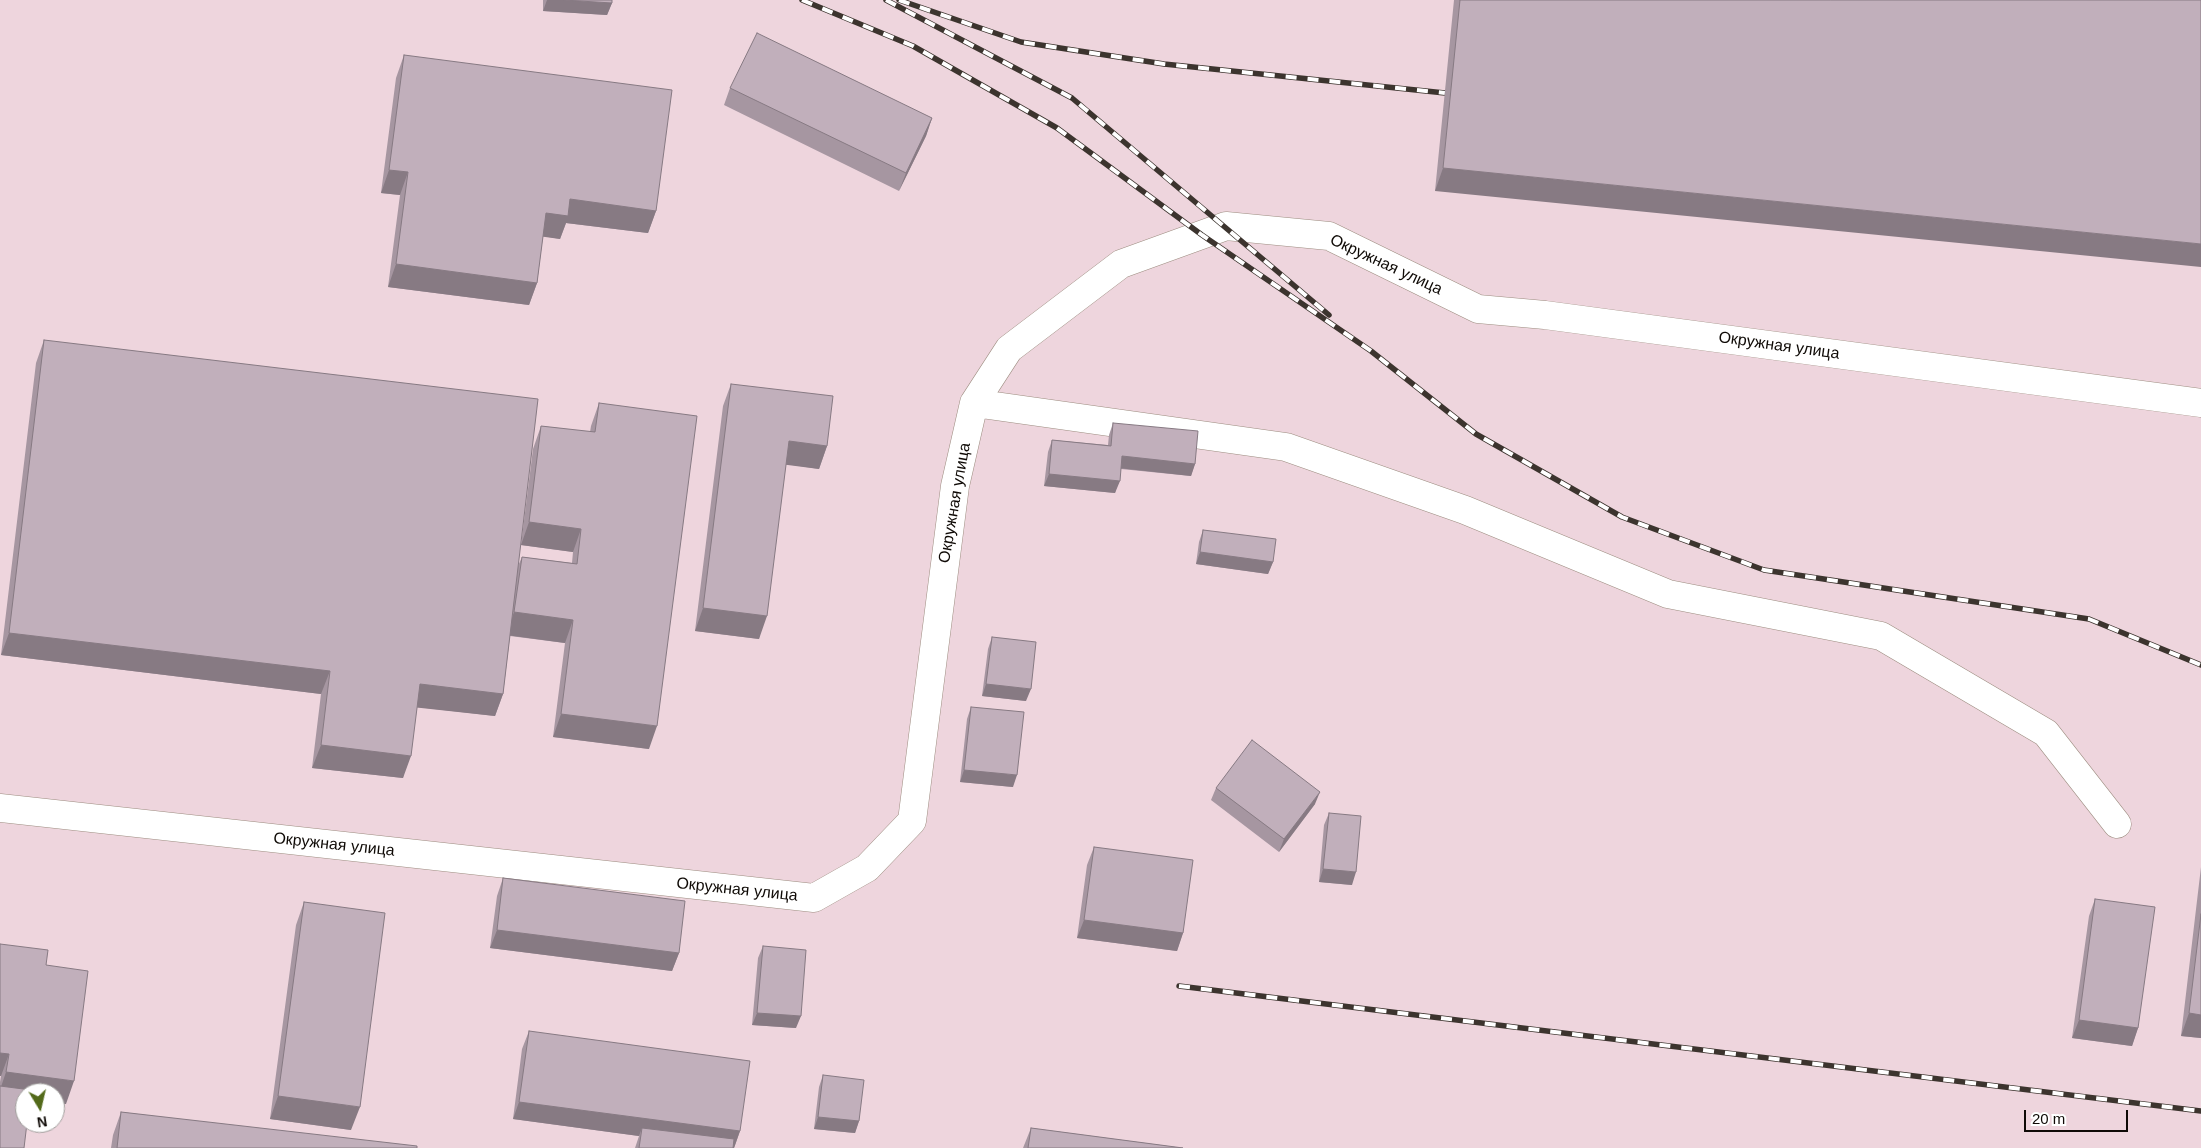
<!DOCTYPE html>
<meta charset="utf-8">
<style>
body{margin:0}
#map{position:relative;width:2201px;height:1148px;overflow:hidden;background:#f4e3d5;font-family:Arial,sans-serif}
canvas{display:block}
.north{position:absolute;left:15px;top:1083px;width:50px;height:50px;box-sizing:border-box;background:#fff;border:1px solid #9f9d9b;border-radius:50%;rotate:171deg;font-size:14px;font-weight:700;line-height:20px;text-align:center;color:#0f0a06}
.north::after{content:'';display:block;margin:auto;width:18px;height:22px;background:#536a1a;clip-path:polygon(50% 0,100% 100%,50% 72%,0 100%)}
.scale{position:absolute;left:2024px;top:1110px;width:104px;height:22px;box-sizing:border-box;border:2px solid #0f0a06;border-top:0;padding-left:6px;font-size:15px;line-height:18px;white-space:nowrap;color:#0f0a06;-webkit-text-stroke:4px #fff;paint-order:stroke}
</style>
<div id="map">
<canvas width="2201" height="1148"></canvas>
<div class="north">N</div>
<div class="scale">20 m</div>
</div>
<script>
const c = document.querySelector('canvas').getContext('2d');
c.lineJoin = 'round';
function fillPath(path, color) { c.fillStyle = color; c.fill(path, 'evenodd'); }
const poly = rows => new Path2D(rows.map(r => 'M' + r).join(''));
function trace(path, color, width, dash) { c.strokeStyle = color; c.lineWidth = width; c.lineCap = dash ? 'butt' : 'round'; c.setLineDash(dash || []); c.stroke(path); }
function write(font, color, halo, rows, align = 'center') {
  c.font = font + ' Arial,sans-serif'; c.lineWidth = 4.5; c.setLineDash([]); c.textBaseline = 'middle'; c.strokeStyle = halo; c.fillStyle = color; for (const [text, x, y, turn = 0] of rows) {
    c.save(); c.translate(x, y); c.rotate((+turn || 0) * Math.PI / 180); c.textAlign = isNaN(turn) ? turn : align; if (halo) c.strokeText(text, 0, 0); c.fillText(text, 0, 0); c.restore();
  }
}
const industrial = poly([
 [0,0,2201,0,2201,1148,0,1148],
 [25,1093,55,1093,55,1123,25,1123]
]);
const minor = poly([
 [974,403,1286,447,1465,510,1668,594,1881,636,2046,733,2117,824],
 [0,808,814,898,867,868,912,821,955,486,974,403,1009,349,1121,264,1226,226,1329,236,1478,309,1545,315,2201,403]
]);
const rail = poly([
 [802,0,913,46,1057,128,1202,235,1371,351,1476,434,1622,517,1764,570,2089,619,2201,665],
 [886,0,1072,98,1329,315],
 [899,0,1021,42,1164,64,1445,93],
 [1179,986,2201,1111]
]);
const wall = poly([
 [543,0,612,0,612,3,607,15,543,11],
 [1454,0,2201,0,1435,191],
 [404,55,656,211,648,233,566,223,560,239,543,236,537,283,529,305,388,287,400,195,381,193,396,78],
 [730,88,932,118,926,136,899,191,724,105],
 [44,340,518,566,522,557,572,563,573,552,521,545,533,449,541,426,590,432,591,426,599,403,649,749,553,737,565,643,510,636,503,694,495,716,417,707,403,778,312,768,321,694,1,655,36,363],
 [731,384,827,446,819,469,786,464,759,639,695,631,723,406],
 [1113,423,1195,464,1191,476,1121,469,1115,493,1044,486,1048,452,1052,440,1108,445,1109,435],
 [1203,530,1273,562,1268,574,1196,564,1199,542],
 [992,637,1026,701,982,696,988,649],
 [971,707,1013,787,960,782,967,719],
 [1216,788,1315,804,1279,852,1211,800],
 [1329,813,1352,885,1319,882,1324,825],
 [1094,847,1183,933,1177,951,1077,938,1087,865],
 [2201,867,2201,1038,2181,1036],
 [503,878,679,953,672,971,490,948,497,896],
 [2095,899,2138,1028,2132,1046,2072,1038,2089,916],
 [304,902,351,1130,270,1119,296,925],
 [0,944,46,965,66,1104,55,1102,55,1093,25,1093,0,1148,0,1082,1,1076,0,1076],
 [763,946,796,1028,752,1025,758,958],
 [529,1031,740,1131,734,1148,635,1148,639,1136,513,1119,522,1049],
 [823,1075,859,1121,855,1133,814,1129,819,1087],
 [121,1112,417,1148,111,1148,113,1135],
 [1031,1128,1183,1148,1023,1148]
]);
const shadedWall = poly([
 [547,0,564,0,612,3,607,15,543,11],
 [932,118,926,136,899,191,906,173],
 [1443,168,2201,244,2201,267,1435,191],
 [389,170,408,172,400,195,381,193],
 [570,199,656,211,648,233,566,223,560,239,538,236,546,213],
 [396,264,537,283,529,305,388,287],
 [789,441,827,446,819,469,780,464],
 [1122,456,1195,464,1191,476,1118,468],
 [1049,474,1120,481,1115,493,1044,486],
 [529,522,581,529,573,552,521,545],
 [1200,552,1273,562,1268,574,1196,564],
 [703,608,767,616,759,639,695,631],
 [514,612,573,620,565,643,506,635],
 [9,633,330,671,321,694,1,655],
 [420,684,503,694,495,716,412,707],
 [986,684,1031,689,1026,701,982,696],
 [561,714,657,726,649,749,553,737],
 [321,745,411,756,403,778,312,768],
 [964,770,1017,775,1013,787,960,782],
 [1320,792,1315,804,1279,852,1284,839],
 [1323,869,1356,872,1352,885,1319,882],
 [1084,920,1183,933,1177,951,1077,938],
 [497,930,679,953,672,971,490,948],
 [757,1013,801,1016,796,1028,752,1025],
 [2189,1013,2201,1015,2201,1038,2181,1036],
 [2079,1020,2138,1028,2132,1046,2072,1038],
 [0,1053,9,1054,1,1076,0,1076],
 [6,1072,74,1081,66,1104,55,1102,55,1093,25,1093,0,1090],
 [278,1096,360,1107,351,1130,270,1119],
 [519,1102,740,1131,734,1148,726,1148,642,1128,639,1136,513,1119],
 [818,1117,859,1121,855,1133,814,1129]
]);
const building = poly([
 [564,0,612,0,612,3,564,0],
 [1460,0,2201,0,2201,244,1443,168,1460,0],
 [757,33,932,118,906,173,730,88,757,33],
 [404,55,672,90,656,211,570,199,568,216,546,213,537,283,396,264,408,172,389,170,404,55],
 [44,340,538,399,503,694,420,684,411,756,321,745,330,671,9,633,44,340],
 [731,384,833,396,827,446,789,441,767,616,703,608,731,384],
 [599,403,697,416,657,726,561,714,573,620,514,612,522,557,577,564,581,529,529,522,541,426,595,432,599,403],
 [1113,423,1198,431,1195,464,1122,456,1120,481,1049,474,1052,440,1111,446,1113,423],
 [1203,530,1276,539,1273,562,1200,552,1203,530],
 [992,637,1036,642,1031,689,986,684,992,637],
 [971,707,1024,712,1017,775,964,770,971,707],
 [1252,740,1320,792,1284,839,1216,788,1252,740],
 [1329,813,1361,816,1356,872,1323,869,1329,813],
 [1094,847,1193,860,1183,933,1084,920,1094,847],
 [503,878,685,901,679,953,497,930,503,878],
 [2095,899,2155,907,2138,1028,2079,1020,2095,899],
 [304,902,385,913,360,1107,278,1096,304,902],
 [2201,914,2201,1015,2189,1013,2201,914],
 [0,944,48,950,46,965,88,971,74,1081,6,1072,9,1054,0,1053,0,944],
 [763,946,806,950,801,1016,757,1013,763,946],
 [529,1031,750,1061,740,1131,519,1102,529,1031],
 [823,1075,864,1080,859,1121,818,1117,823,1075],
 [0,1086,31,1090,30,1093,25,1093,25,1123,27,1123,24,1148,0,1148,0,1086],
 [121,1112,417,1146,417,1148,117,1148,121,1112],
 [642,1128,734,1139,733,1148,639,1148,642,1128],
 [1031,1128,1183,1148,1028,1148,1031,1128]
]);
const streetNames = [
 ["Окружная улица",1386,265,25],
 ["Окружная улица",1779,346,8],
 ["Окружная улица",955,503,-80],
 ["Окружная улица",334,845,6],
 ["Окружная улица",737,890,6]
];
fillPath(industrial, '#eed5dd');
trace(minor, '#9d8d80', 29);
trace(minor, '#fff', 28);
trace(rail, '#3c342e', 5.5);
trace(rail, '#fff', 4, [11]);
fillPath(wall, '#a696a1');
fillPath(shadedWall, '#877a83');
fillPath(building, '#c1afbb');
trace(building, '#877a83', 1);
write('16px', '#0f0a06', '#fff', streetNames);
</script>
